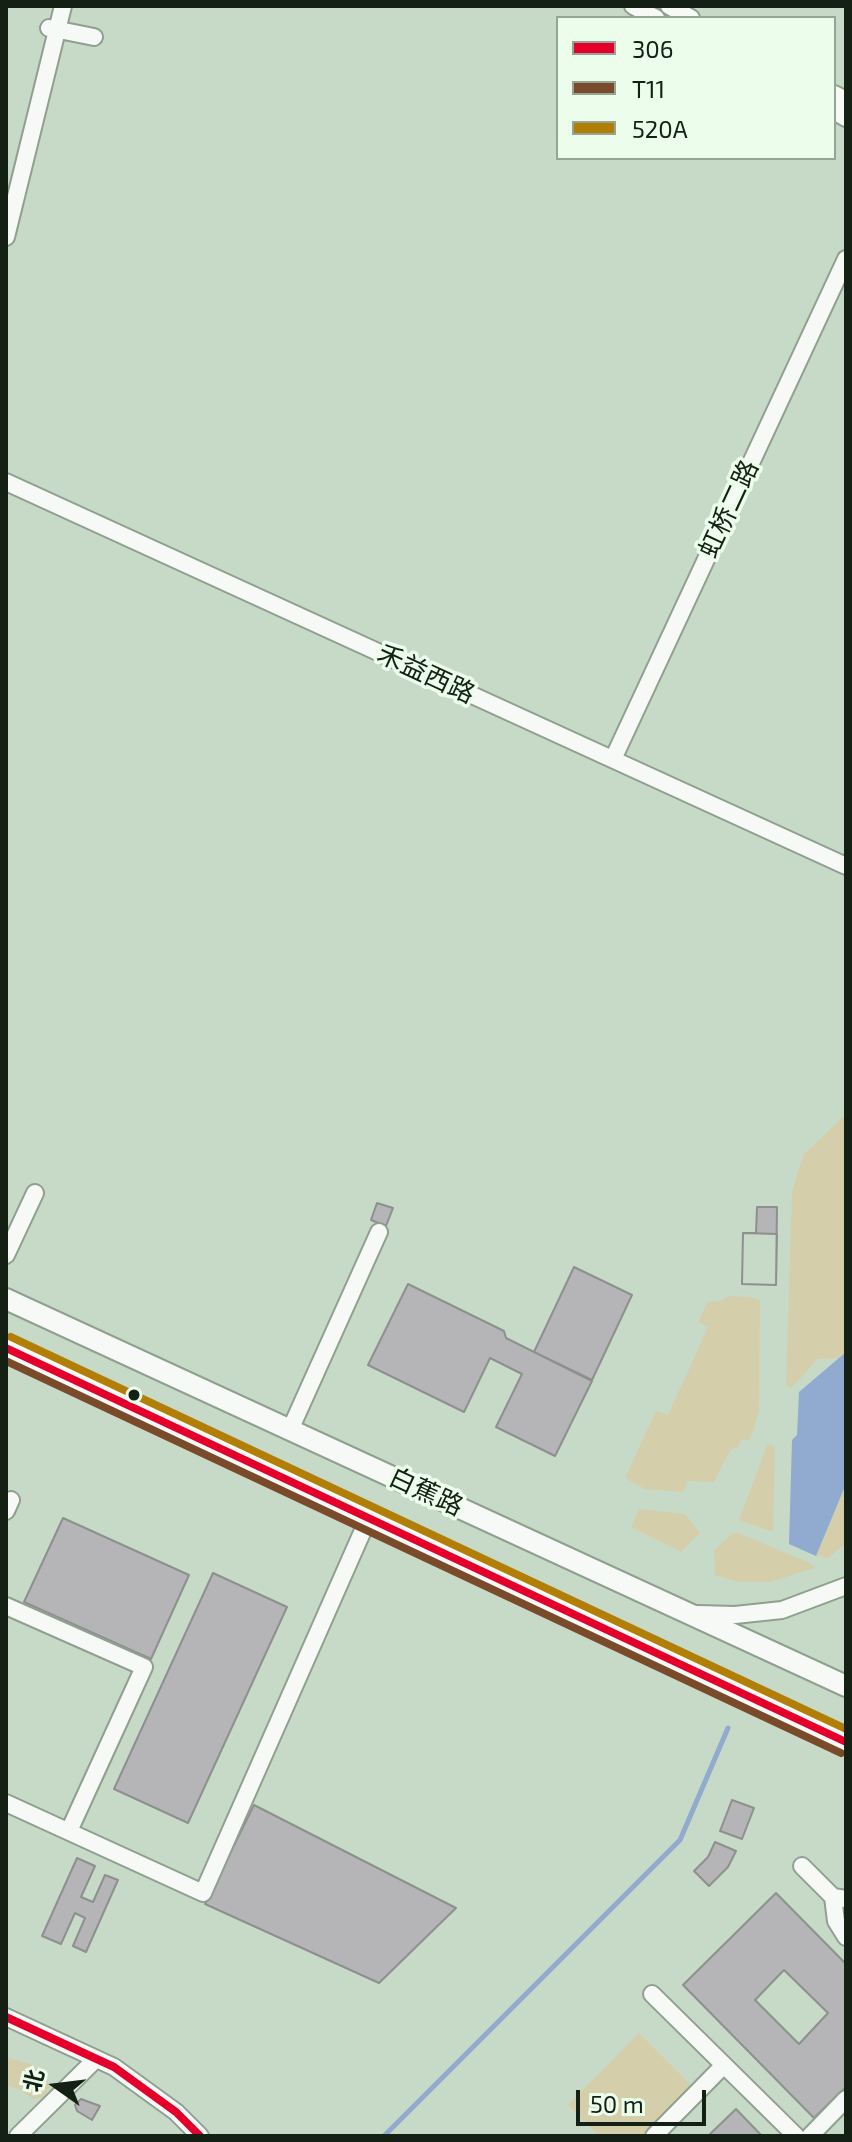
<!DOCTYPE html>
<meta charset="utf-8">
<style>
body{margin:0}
#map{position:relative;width:852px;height:2142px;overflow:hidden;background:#c7dac7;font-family:"Exo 2","Noto Sans SC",sans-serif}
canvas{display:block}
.frame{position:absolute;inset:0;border:8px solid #132013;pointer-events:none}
.legend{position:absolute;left:556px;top:16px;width:280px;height:144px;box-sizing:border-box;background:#ecfdeb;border:2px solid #95a595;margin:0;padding:10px 14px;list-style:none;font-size:24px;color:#132013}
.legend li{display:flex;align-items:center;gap:16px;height:40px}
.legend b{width:40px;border:2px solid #95a595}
.north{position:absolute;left:16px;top:2046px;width:80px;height:80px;-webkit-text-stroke:6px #ecfdeb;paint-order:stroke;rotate:284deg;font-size:22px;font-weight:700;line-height:32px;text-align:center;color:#132013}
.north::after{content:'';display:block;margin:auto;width:28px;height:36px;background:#132013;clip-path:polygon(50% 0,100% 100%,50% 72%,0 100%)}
.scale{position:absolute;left:576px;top:2090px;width:130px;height:36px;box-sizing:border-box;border:4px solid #132013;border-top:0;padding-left:10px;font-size:24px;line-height:28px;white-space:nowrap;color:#132013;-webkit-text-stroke:6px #ecfdeb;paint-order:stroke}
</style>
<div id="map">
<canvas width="852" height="2142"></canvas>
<div class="frame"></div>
<ul class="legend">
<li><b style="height:10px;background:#e4002b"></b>306</li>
<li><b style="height:10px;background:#7a4b2a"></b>T11</li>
<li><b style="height:10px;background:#b37e06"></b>520A</li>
</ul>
<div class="north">北</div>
<div class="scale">50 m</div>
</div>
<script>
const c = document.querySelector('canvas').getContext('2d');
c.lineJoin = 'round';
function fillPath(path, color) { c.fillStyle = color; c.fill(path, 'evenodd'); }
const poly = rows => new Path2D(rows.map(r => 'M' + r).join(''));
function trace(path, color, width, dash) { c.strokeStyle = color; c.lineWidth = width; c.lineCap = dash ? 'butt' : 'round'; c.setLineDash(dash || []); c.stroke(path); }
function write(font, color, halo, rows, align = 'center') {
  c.font = font + ' "Exo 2","Noto Sans SC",sans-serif'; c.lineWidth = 7; c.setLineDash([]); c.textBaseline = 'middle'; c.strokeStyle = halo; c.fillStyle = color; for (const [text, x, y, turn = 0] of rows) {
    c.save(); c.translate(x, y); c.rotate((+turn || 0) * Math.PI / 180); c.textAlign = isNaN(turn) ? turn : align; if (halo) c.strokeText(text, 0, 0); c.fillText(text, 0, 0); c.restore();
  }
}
const green = poly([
 [846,1114,846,1352,838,1358,818,1359,791,1388,786,1385,792,1191,803,1155],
 [729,1296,749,1297,760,1300,759,1411,753,1432,748,1441,742,1439,737,1448,731,1449,714,1482,688,1481,683,1492,645,1489,625,1478,656,1411,668,1415,708,1327,698,1322,706,1305,708,1302,720,1301],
 [767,1445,775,1446,773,1532,739,1520],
 [846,1484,846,1543,828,1558,816,1556],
 [639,1509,685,1514,700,1533,681,1552,631,1527],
 [738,1533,808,1562,815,1568,769,1582,739,1582,715,1575,714,1551,732,1534],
 [639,2033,693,2087,645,2136,599,2136,568,2105],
 [6,2057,33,2065,51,2086,43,2098,33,2099,21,2090,6,2085]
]);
const water = poly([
 [846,1352,846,1484,816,1556,789,1544,792,1440,797,1435,799,1392]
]);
const stream = poly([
 [384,2136,680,1840,728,1728]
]);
const building = poly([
 [377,1203,393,1208,386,1226,371,1220,377,1203],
 [757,1207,777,1207,776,1285,742,1284,743,1233,756,1233,757,1207],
 [743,1233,777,1234,776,1285,742,1284,743,1233],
 [574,1267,632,1295,592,1380,534,1352,574,1267],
 [408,1284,504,1331,506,1338,592,1381,555,1456,496,1427,522,1374,490,1358,464,1412,368,1365,408,1284],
 [63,1518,189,1575,151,1659,24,1602,63,1518],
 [213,1573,287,1607,188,1823,114,1789,213,1573],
 [732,1800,754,1808,742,1839,720,1831,732,1800],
 [254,1805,456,1908,379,1983,205,1904,254,1805],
 [715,1842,736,1851,728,1867,709,1886,694,1871,708,1857,715,1842],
 [77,1858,95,1866,81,1897,93,1902,105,1875,118,1880,86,1952,73,1946,85,1918,75,1913,61,1944,42,1936,77,1858],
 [776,1893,846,1964,846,2087,814,2118,683,1985,776,1893],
 [784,1970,828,2013,799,2044,755,2000,784,1970],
 [81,2099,100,2106,92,2120,77,2111,75,2105,81,2099],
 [736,2109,762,2136,708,2136,736,2109]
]);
const minor = poly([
 [633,6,656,18],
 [669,6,691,18],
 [49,28,94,37],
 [834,94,846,100],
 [834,111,846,118],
 [6,237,63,6],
 [6,482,846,866],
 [613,759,846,259],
 [6,1255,35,1193],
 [290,1430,379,1232],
 [6,1511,11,1500],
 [6,1606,144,1667,69,1831],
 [697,1614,735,1615,782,1610,846,1586],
 [6,1803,203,1893,368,1519],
 [802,1866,833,1897,846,1899],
 [833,1897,836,1921,846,1937],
 [652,1994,796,2136],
 [6,2017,114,2067,176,2112,200,2136],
 [18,2136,96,2059],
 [654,2136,724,2065],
 [810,2136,846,2099]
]);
const major = poly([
 [6,1299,846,1686],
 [6,1348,846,1742]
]);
const bus1 = poly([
 [6,1348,846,1742],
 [6,2017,114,2067,176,2112,200,2136]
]);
const bus2 = poly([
 [6,1361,841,1753]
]);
const bus3 = poly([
 [11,1337,846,1729]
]);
const markers = [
 [134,1395,7,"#132013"]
];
const streetNames = [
 ["虹桥二路",729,509,-65],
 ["禾益西路",426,674,25],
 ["白蕉路",426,1492,25]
];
fillPath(green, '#d4cfaa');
fillPath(water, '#90aad0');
trace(stream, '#90aad0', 5);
fillPath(building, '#b5b4b6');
trace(building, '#8d908e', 2);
trace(minor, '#909f90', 20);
trace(major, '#909f90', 24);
trace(minor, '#f7f9f7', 16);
trace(major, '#f7f9f7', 20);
trace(bus1, '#e4002b', 8);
trace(bus2, '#7a4b2a', 8);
trace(bus3, '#b37e06', 8);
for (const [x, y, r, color] of markers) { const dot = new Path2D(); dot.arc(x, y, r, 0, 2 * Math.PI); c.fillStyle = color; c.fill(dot); trace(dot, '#ecfdeb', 3); }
write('26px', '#132013', '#ecfdeb', streetNames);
</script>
